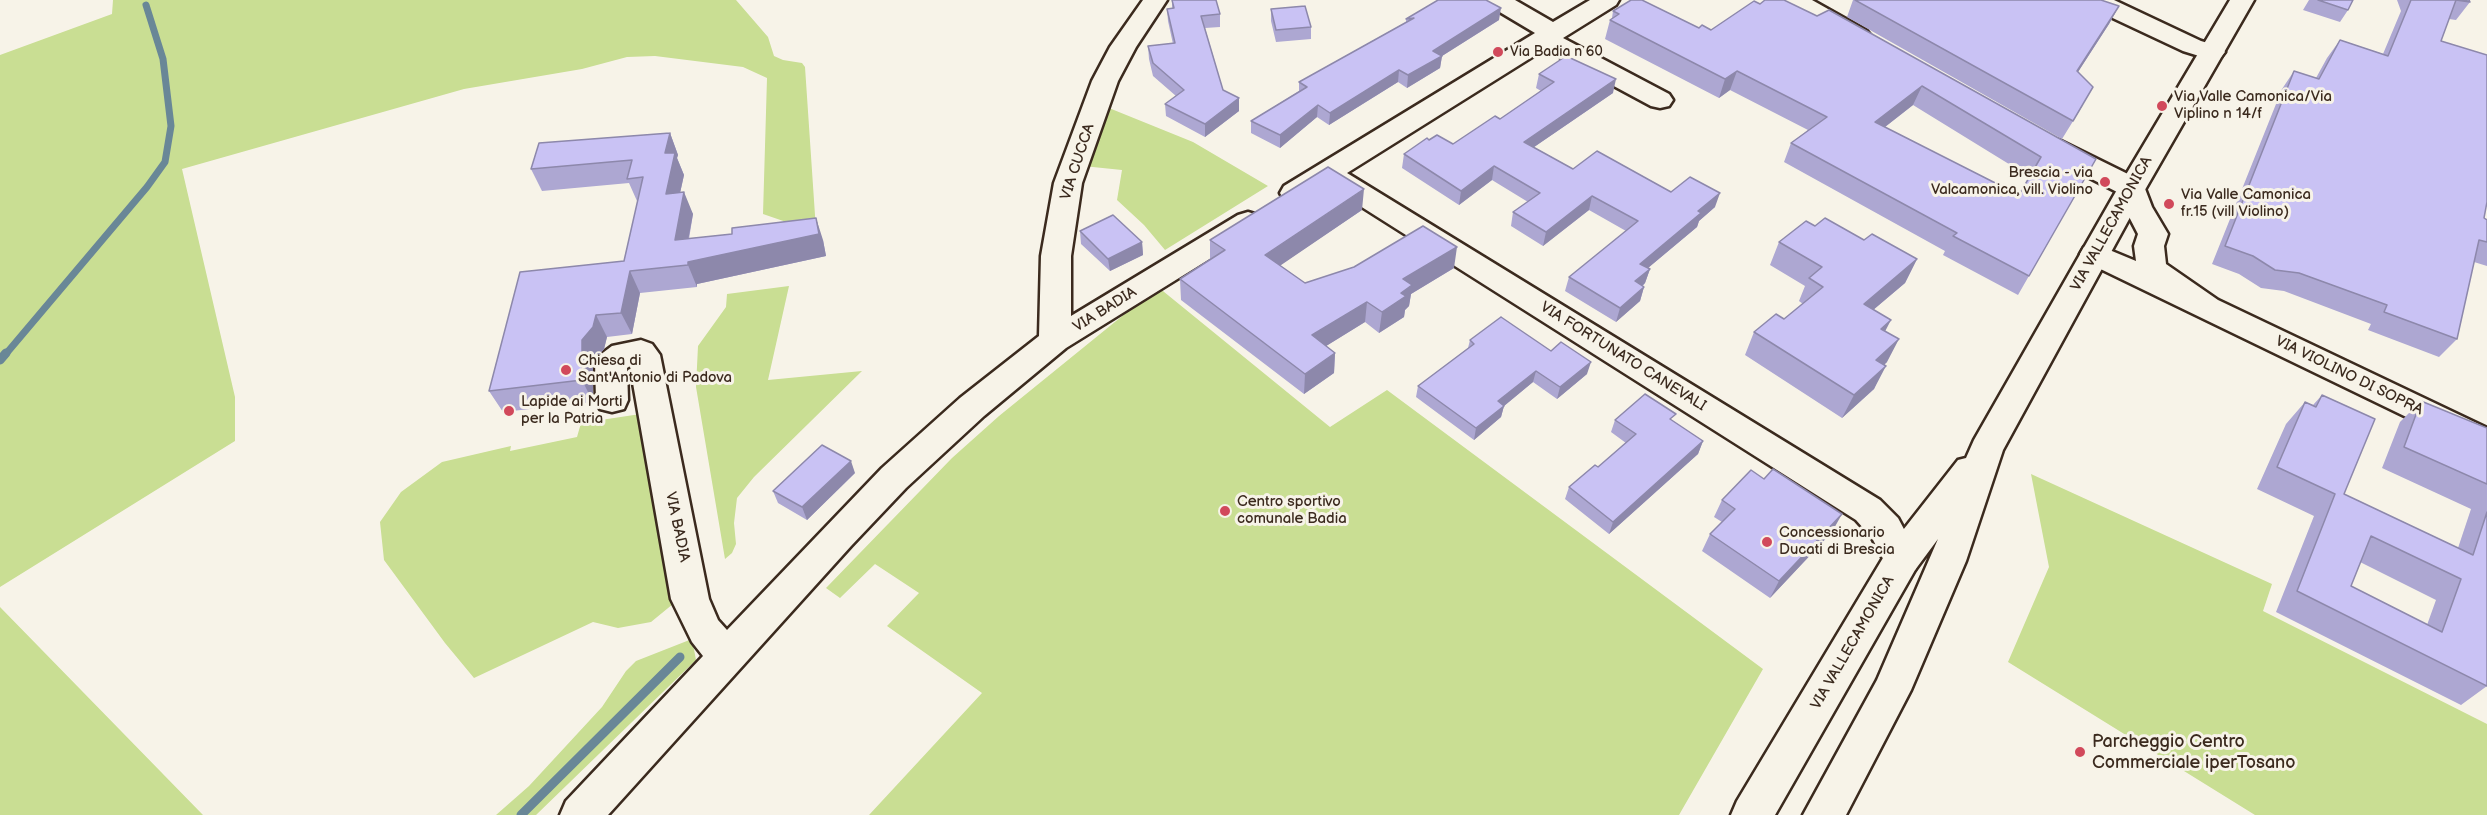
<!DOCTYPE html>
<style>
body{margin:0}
canvas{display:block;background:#f7f3e8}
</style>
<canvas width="2487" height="815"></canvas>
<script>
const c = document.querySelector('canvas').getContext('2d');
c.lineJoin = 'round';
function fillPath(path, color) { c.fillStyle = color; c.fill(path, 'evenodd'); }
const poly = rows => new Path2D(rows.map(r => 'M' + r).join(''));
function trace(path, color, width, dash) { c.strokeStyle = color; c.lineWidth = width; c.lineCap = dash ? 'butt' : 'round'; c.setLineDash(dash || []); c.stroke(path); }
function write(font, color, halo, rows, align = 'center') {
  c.font = font + ' "Balsamiq Sans",sans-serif'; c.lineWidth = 6; c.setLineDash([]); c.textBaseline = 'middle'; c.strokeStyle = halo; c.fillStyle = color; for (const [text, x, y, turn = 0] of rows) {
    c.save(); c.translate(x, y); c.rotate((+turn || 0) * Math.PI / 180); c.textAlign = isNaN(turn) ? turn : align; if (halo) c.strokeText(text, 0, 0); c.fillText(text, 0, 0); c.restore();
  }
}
const green = poly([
 [113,0,736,0,768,37,774,56,783,60,802,63,805,67,816,230,792,224,763,214,767,78,743,67,655,56,627,57,582,69,464,89,182,169,235,397,235,441,0,587,0,55,112,14],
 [1104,106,1193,142,1268,186,1165,250,1144,225,1117,200,1122,170,1083,166],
 [789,286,768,380,862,371,754,477,737,498,734,523,736,544,732,553,725,559,696,387,698,346,726,307,727,294],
 [1158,287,1330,427,1387,390,1763,669,1679,815,869,815,982,693,887,626,919,593,875,564,840,598,826,588,952,458,999,416],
 [647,413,684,595,651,622,618,628,593,622,474,678,445,643,384,560,380,522,401,492,442,462,511,446,510,451,577,437,581,423],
 [2031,474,2272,584,2263,611,2487,724,2487,815,2255,815,2008,662,2049,567],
 [0,607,203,815,0,815],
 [692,639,696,660,536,815,496,815,529,786,602,707,626,671,636,661]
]);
const streamFar1 = poly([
 [5,355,147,187,165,162,171,126,163,59,146,5]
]);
const stream = poly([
 [0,360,6,353],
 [521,815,680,657]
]);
const minor = poly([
 [1143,0,1167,0,1136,47,1118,81,1082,183,1071,256,1071,316,1238,215,1248,212,1258,215,1263,222,1258,229,1066,348,984,416,906,488,851,546,608,815,560,815,566,801,703,656,692,642,671,599,630,366,627,368,628,400,624,409,612,412,600,409,596,400,595,363,600,355,612,346,641,340,652,344,660,355,709,599,718,620,727,630,882,468,960,398,1039,336,1041,256,1054,183,1092,81,1110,47,1143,0],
 [1485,0,1515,0,1553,22,1590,0,1619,0,1616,5,1563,38,1669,94,1673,100,1669,106,1660,108,1651,106,1545,49,1347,173,1880,500,1898,518,1920,559,1915,570,1902,574,1889,570,1872,538,1856,520,1327,185,1304,200,1294,202,1284,200,1280,193,1284,186,1535,33,1488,5,1485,0],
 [1782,0,1812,0,1867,31,1871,36,1867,41,1858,44,1849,41,1785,5,1782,0],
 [2082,0,2114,0,2201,41,2221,47,2225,52,2221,57,2212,60,2183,51,2085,5,2082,0],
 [2051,138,2061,141,2142,181,2152,207,2168,234,2164,246,2166,264,2218,300,2487,428,2487,456,2084,261,2080,254,2084,247,2095,244,2136,261,2134,246,2138,234,2124,207,2119,193,2041,153,2037,147,2041,141,2051,138]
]);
const major = poly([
 [2230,0,2254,0,2146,188,2003,450,1966,561,1911,690,1846,815,1803,815,1877,680,1938,539,1915,570,1775,815,1731,815,1737,801,1889,548,1958,460,1966,458,1974,440,2118,188,2230,0]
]);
const wall = poly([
 [1172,0,1220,14,1220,27,1205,28,1223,90,1239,98,1239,111,1205,137,1166,116,1165,104,1176,96,1153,76,1149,59,1148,46,1173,44,1168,21,1167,9,1172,8],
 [1438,0,1499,20,1442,56,1440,68,1407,88,1398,82,1329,125,1317,117,1280,148,1251,133,1251,121,1299,91,1299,82,1406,22,1406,19],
 [1853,0,1978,0,2119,6,2109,24,2078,72,2083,105,2062,139,1847,17],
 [2309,0,2353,0,2348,10,2340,22,2303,10],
 [2397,0,2469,0,2470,2,2456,20,2449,19,2441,41,2484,218,2487,220,2487,266,2474,262,2457,339,2439,357,2368,330,2371,324,2284,291,2261,288,2239,274,2212,264,2282,89,2294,71,2316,78,2327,58,2340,40,2383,54,2401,11],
 [1754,1,2096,159,2018,295,1943,255,1945,251,1784,162,1791,143,1808,130,1730,90,1719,98,1605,39,1610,20,1612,18,1613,11,1711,30],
 [1913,105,2030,177,2019,195,1885,127],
 [1271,9,1311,27,1311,39,1276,42,1271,21],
 [1539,74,1613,93,1534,147,1573,169,1671,192,1715,207,1699,221,1697,227,1648,268,1650,269,1645,283,1643,286,1644,287,1640,301,1616,322,1565,291,1569,277,1626,231,1589,210,1543,246,1511,226,1513,212,1528,202,1492,180,1459,205,1402,168,1404,154,1429,140,1453,144,1500,119,1541,91,1536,88],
 [670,133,678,155,677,158,684,175,680,193,693,214,689,239,823,240,826,256,697,284,697,287,640,293,632,334,607,337,604,349,593,362,593,402,503,412,489,391,624,261,638,201,637,201,629,183,542,191,531,169],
 [1362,210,1280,265,1305,283,1454,268,1411,294,1409,306,1405,310,1404,317,1379,333,1365,322,1326,346,1335,353,1334,373,1304,394,1181,300,1180,279,1210,260,1210,240],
 [1815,226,1864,240,1917,259,1905,283,1873,310,1885,331,1887,362,1884,365,1874,389,1842,418,1745,355,1754,332,1784,319,1803,304,1799,301,1805,286,1770,265,1779,242],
 [1080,231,1142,242,1143,255,1110,271,1081,244],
 [1470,340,1551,351,1587,374,1557,399,1533,382,1504,406,1501,417,1474,440,1416,397,1418,386,1468,348],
 [2322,395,2344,494,2458,548,2471,509,2382,468,2400,422,2421,401,2487,428,2487,686,2461,705,2276,612,2314,516,2257,489,2286,424,2305,402,2313,405],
 [2360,562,2436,600,2427,625,2351,586],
 [1615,420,1673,421,1703,441,1698,454,1609,534,1565,499,1569,487,1598,467,1626,443,1611,432],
 [855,473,807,520,778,503,773,491],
 [1722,500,1832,532,1770,598,1702,551,1710,534,1722,522,1714,517]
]);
const shadedWall = poly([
 [2119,6,2109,24,2067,89,2077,71],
 [1501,8,1499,20,1442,56,1440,68,1407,88,1408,75,1433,51],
 [1399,70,1398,82,1329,125,1330,113],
 [1737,71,1730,90,1719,98,1725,79],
 [1616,79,1613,93,1521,156,1524,142],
 [1922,86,1913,105,1867,141,1875,122],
 [1239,98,1239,111,1205,137,1205,124],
 [1318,105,1317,117,1280,148,1280,135],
 [670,133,678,155,677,158,684,175,675,216,666,194,665,153],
 [1494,166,1492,180,1459,205,1461,191],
 [1364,189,1362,210,1265,276,1265,255],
 [684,192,693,214,684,262,675,240],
 [1720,193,1715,207,1699,221,1697,227,1636,278,1640,264,1698,211],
 [1592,196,1589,210,1543,246,1546,232],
 [816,218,823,240,826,256,697,284,697,287,688,265,688,262],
 [1142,242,1143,255,1110,271,1108,259],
 [1457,247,1454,268,1411,294,1409,306,1405,310,1404,317,1379,333,1382,312,1403,279],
 [1917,259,1905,283,1853,327,1864,304],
 [1650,269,1645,283,1631,296,1635,281],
 [630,271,640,293,632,334,621,313],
 [1644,287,1640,301,1616,322,1620,308],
 [1367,302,1365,322,1310,356,1312,335],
 [596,315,607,337,604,349,593,362,593,402,582,380,582,340],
 [1891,320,1879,343,1881,329],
 [1899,339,1887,362,1864,383,1876,360],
 [1335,353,1334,373,1304,394,1305,374],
 [1591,362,1587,374,1557,399,1560,387],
 [1886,366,1874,389,1842,418,1854,395],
 [1536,371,1533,382,1504,406,1501,417,1474,440,1476,428,1498,401],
 [1703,441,1698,454,1609,534,1613,522],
 [851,461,855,473,807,520,802,507],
 [1842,514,1832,532,1770,598,1779,581]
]);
const building = poly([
 [1172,0,1216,0,1220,14,1201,16,1223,90,1239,98,1205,124,1165,104,1184,90,1153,63,1148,46,1175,43,1167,9,1174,8,1172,0],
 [1438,0,1486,0,1501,8,1433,51,1442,56,1408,75,1399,70,1330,113,1318,105,1280,135,1251,121,1307,87,1299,82,1414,18,1406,19,1438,0],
 [1631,0,1642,0,1699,28,1702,25,1711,30,1754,1,1760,4,1765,0,1784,0,1817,16,1829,10,2096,159,2029,276,1953,236,1957,233,1791,143,1827,117,1737,71,1725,79,1610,20,1619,14,1613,11,1631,0],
 [1922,86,2041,157,2019,195,1875,122,1922,86],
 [1855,0,2101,0,2119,6,2077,71,2093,87,2073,121,1855,0],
 [2318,0,2353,0,2348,10,2318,0],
 [2411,0,2456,0,2441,41,2487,55,2487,202,2484,218,2487,220,2487,242,2479,240,2457,339,2384,312,2387,305,2299,273,2275,270,2253,256,2225,246,2294,71,2319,79,2340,40,2388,56,2411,0],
 [2456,0,2469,0,2470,2,2456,0],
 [1305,6,1311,27,1276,30,1271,9,1305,6],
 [1566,56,1616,79,1524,142,1573,169,1597,151,1671,192,1690,177,1720,193,1698,211,1701,213,1640,264,1650,269,1635,281,1644,287,1620,308,1569,277,1638,221,1592,196,1546,232,1513,212,1540,193,1494,166,1461,191,1404,154,1427,138,1429,140,1437,135,1453,144,1495,116,1500,119,1554,82,1539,74,1566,56],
 [670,133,665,153,675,153,666,194,684,192,675,240,732,234,732,228,816,218,819,234,688,262,688,265,630,271,621,313,596,315,593,327,582,340,582,380,489,391,520,272,624,261,643,177,627,179,632,160,531,169,539,143,670,133],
 [1328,167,1364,189,1265,255,1305,283,1354,267,1423,226,1457,247,1403,279,1412,285,1401,293,1406,296,1382,312,1367,302,1312,335,1335,353,1305,374,1180,279,1225,250,1210,240,1328,167],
 [1113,215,1142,242,1108,259,1080,231,1113,215],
 [1825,218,1864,240,1872,234,1917,259,1864,304,1891,320,1881,329,1899,339,1876,360,1886,366,1854,395,1754,332,1776,314,1784,319,1823,287,1809,278,1822,267,1779,242,1806,221,1815,226,1825,218],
 [1501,317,1551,351,1561,342,1591,362,1560,387,1536,371,1498,401,1504,406,1476,428,1418,386,1474,344,1470,340,1501,317],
 [1645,394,1676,414,1670,419,1703,441,1613,522,1569,487,1595,465,1598,467,1636,434,1615,420,1645,394],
 [2322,395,2375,419,2344,494,2473,555,2487,512,2487,686,2297,591,2335,494,2277,467,2305,402,2316,407,2322,395],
 [2371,536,2461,579,2442,632,2351,586,2371,536],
 [2421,401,2487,428,2487,484,2404,447,2421,401],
 [822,445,851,461,802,507,773,491,822,445],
 [1773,469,1842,514,1779,581,1710,534,1735,509,1722,500,1751,470,1764,479,1773,469]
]);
const markers = [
 [1498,52,6,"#d1495b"],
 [2162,106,6,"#d1495b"],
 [2105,182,6,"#d1495b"],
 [2169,204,6,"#d1495b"],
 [566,370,6,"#d1495b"],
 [509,411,6,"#d1495b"],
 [1225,511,6,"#d1495b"],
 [1767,542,6,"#d1495b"],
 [2080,752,6,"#d1495b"]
];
const farPoinames = [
 ["Via Badia n 60",1510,52]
];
const poiNames = [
 ["Via Valle Camonica/Via",2174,97],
 ["Viplino n 14/f",2174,114],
 ["Brescia - via",2093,173,"right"],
 ["Valcamonica, vill. Violino",2093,190,"right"],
 ["Via Valle Camonica",2181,195],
 ["fr.15 (vill Violino)",2181,212],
 ["Chiesa di",578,361],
 ["Sant'Antonio di Padova",578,378],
 ["Lapide ai Morti",521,402],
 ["per la Patria",521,419],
 ["Centro sportivo",1237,502],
 ["comunale Badia",1237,519],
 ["Concessionario",1779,533],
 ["Ducati di Brescia",1779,550]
];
const streetNames = [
 ["VIA CUCCA",1078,162,-72],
 ["VIA VALLECAMONICA",2112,224,-61],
 ["VIA BADIA",1105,310,-32],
 ["VIA FORTUNATO CANEVALI",1623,357,32],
 ["VIA VIOLINO DI SOPRA",2349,376,26],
 ["VIA BADIA",677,527,78],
 ["VIA VALLECAMONICA",1853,643,-60]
];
const nearPoinames = [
 ["Parcheggio Centro",2092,742],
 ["Commerciale iperTosano",2092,763]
];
fillPath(green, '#c9de93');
trace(streamFar1, '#698797', 7);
trace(stream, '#698797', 9);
trace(minor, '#3b2a1e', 5);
trace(major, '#3b2a1e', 5);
fillPath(minor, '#f7f3e8');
fillPath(major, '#f7f3e8');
fillPath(wall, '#ada7d2');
fillPath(shadedWall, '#8d88ab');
fillPath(building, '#c9c2f4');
trace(building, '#8d88ab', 1.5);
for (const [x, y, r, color] of markers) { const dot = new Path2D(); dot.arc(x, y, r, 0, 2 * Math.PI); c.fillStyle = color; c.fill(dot); trace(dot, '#f7f3e8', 2); }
write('14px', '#3b2a1e', '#f7f3e8', farPoinames, 'left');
write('15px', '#3b2a1e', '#f7f3e8', poiNames, 'left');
write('15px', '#3b2a1e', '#f7f3e8', streetNames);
write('18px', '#3b2a1e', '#f7f3e8', nearPoinames, 'left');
</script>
